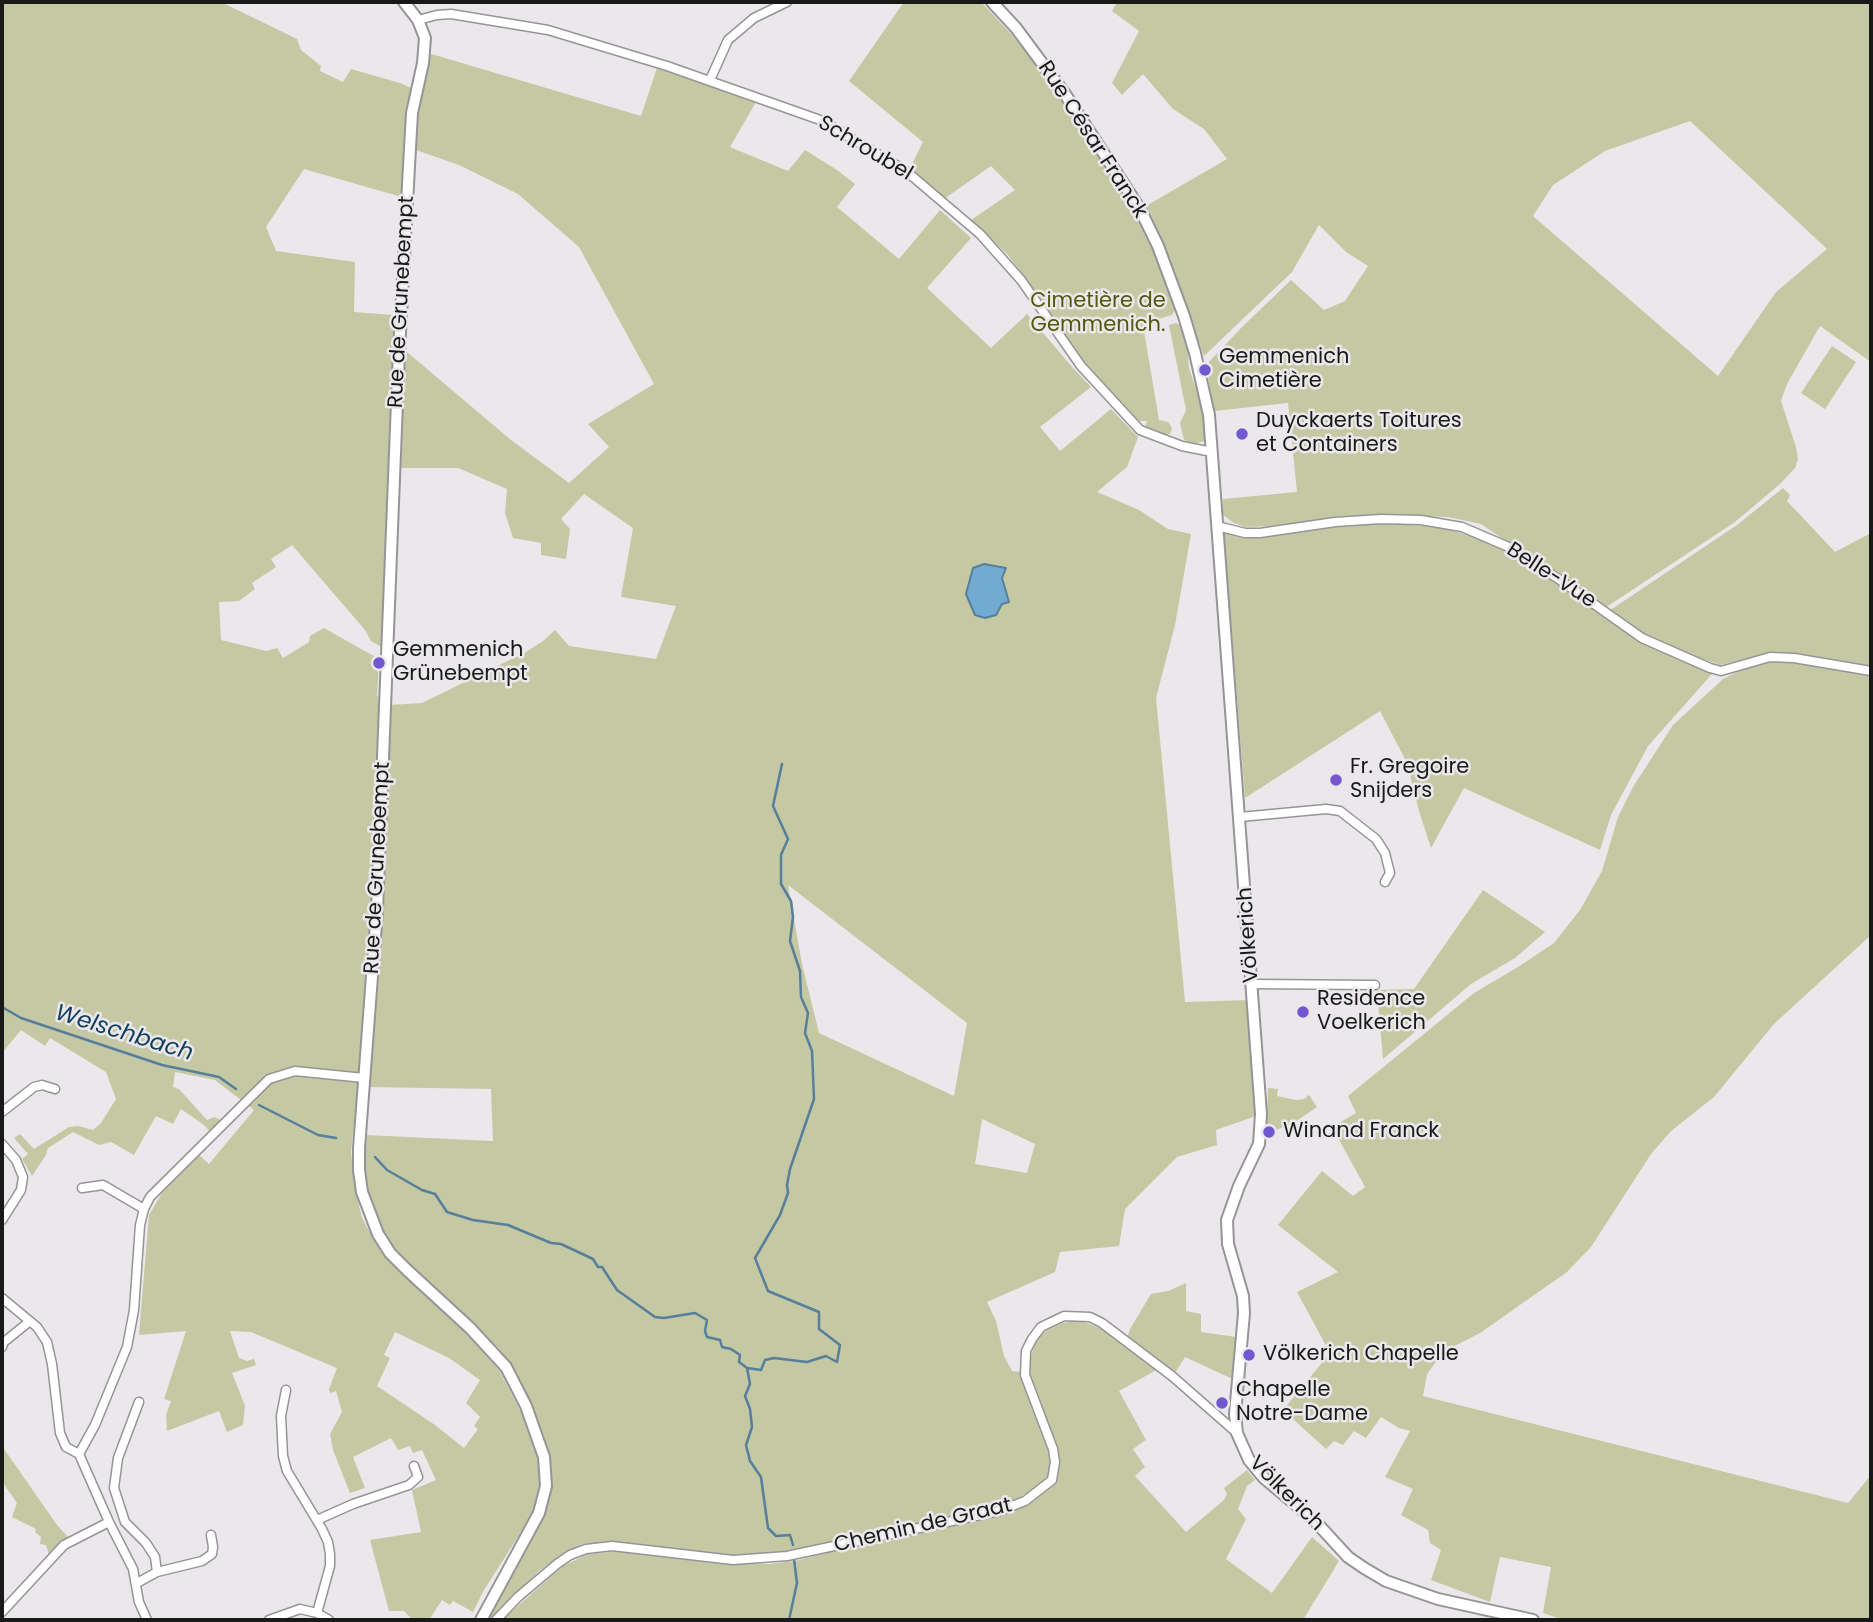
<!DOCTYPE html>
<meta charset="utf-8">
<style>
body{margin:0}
#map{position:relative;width:1873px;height:1622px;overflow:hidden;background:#ebe8ec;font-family:Poppins,sans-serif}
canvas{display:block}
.frame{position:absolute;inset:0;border:4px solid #19191a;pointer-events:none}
</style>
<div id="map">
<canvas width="1873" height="1622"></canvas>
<div class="frame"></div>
</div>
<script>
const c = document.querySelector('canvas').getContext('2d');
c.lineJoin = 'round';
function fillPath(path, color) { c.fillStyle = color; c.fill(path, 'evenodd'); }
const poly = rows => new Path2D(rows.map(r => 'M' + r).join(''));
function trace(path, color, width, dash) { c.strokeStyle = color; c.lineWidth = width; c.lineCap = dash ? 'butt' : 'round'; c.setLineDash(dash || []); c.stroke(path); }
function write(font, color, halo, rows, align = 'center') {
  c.font = font + ' Poppins,sans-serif'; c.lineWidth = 5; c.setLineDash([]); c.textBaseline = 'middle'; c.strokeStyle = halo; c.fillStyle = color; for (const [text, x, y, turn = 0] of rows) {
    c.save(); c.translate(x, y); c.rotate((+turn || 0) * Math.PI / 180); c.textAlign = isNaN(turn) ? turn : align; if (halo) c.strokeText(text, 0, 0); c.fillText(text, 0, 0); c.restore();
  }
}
const green = poly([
 [2,2,221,2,297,39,301,50,321,66,320,71,343,82,351,69,400,83,418,91,428,53,641,116,657,68,756,102,730,147,788,171,805,150,837,170,855,184,837,207,899,259,940,210,971,238,927,288,991,348,1027,314,1072,367,1091,387,1040,427,1060,451,1111,409,1138,437,1127,467,1097,492,1139,510,1168,529,1191,534,1175,625,1156,698,1185,1002,1249,1000,1256,1116,1216,1130,1217,1145,1177,1157,1125,1209,1119,1246,1060,1252,1055,1272,987,1302,996,1321,1004,1356,1012,1371,1030,1373,1029,1362,1035,1344,1042,1333,1063,1323,1079,1320,1102,1329,1125,1345,1130,1329,1151,1294,1168,1291,1186,1283,1186,1311,1201,1314,1201,1332,1243,1338,1239,1382,1185,1357,1171,1379,1158,1369,1119,1391,1146,1440,1133,1449,1145,1467,1135,1476,1186,1532,1224,1500,1227,1494,1224,1488,1247,1470,1255,1480,1247,1486,1238,1509,1246,1519,1226,1559,1272,1593,1312,1537,1339,1561,1303,1620,502,1620,563,1566,588,1554,623,1551,734,1563,770,1564,799,1560,837,1550,992,1518,1022,1507,1035,1500,1029,1492,1001,1507,781,1553,729,1555,609,1542,582,1544,557,1558,540,1570,490,1620,485,1620,548,1503,552,1476,550,1462,542,1434,520,1380,499,1349,401,1259,385,1237,366,1194,364,1167,365,1135,493,1141,491,1089,367,1087,374,1025,358,1084,351,1152,355,1189,362,1218,378,1247,393,1264,480,1347,499,1370,524,1418,537,1448,542,1469,536,1505,530,1518,484,1590,473,1612,453,1601,450,1605,442,1600,429,1620,413,1620,404,1611,389,1611,370,1540,421,1532,412,1490,436,1480,422,1450,413,1453,410,1446,398,1450,391,1438,353,1457,365,1488,350,1493,333,1450,330,1434,342,1412,336,1391,330,1393,329,1389,337,1368,251,1332,230,1331,239,1358,247,1361,254,1359,256,1365,232,1373,245,1406,243,1425,227,1432,219,1411,167,1431,166,1415,171,1401,164,1399,186,1331,139,1335,149,1215,162,1193,199,1155,209,1164,254,1110,215,1080,175,1072,173,1087,179,1089,207,1120,214,1117,221,1120,210,1132,204,1125,181,1109,173,1124,156,1116,134,1155,111,1142,99,1145,73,1132,48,1148,46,1155,32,1176,22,1159,28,1154,14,1138,20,1134,34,1149,69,1127,78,1126,93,1130,101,1123,116,1099,106,1072,50,1038,45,1046,21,1030,2,1053],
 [416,150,459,165,518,194,579,247,654,384,588,424,609,447,569,483,511,440,407,352,406,316,354,312,355,262,276,251,266,227,304,169,412,200],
 [401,468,458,468,507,489,505,513,513,538,541,543,541,555,566,559,570,529,561,519,584,494,633,528,621,597,676,606,656,659,569,646,555,630,543,641,526,652,422,703,390,705,377,696,379,659,324,628,310,636,309,642,283,658,277,648,266,651,221,640,219,602,239,601,255,589,252,583,276,567,271,559,292,545,365,630,371,641,392,653],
 [788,885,967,1023,954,1096,819,1033,802,964],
 [982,1119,1035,1144,1027,1173,975,1164],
 [395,1332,449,1358,480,1380,466,1403,480,1417,474,1426,478,1429,464,1448,435,1425,377,1386,390,1358,384,1355],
 [904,2,981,2,1011,34,1051,84,1107,165,1141,221,1176,309,1172,315,1151,321,1144,331,1159,420,1168,422,1172,428,1170,434,1163,435,1145,428,1147,421,1136,421,1098,379,1058,328,1036,292,1007,254,971,220,1015,190,991,166,944,199,910,168,923,142,849,81],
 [1117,2,1871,2,1871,362,1820,326,1787,384,1781,401,1796,447,1798,459,1795,468,1780,484,1735,522,1605,608,1481,524,1448,517,1386,515,1272,526,1245,527,1234,523,1223,515,1223,499,1297,492,1288,403,1214,411,1206,365,1242,327,1291,280,1324,310,1345,301,1368,266,1346,252,1319,225,1292,272,1204,356,1166,251,1146,206,1227,159,1204,129,1173,109,1143,74,1122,95,1112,83,1139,31,1112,11],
 [1690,121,1827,249,1776,292,1718,376,1533,216,1553,185,1605,151],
 [1176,323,1180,325,1187,341,1189,368,1203,410,1206,437,1204,441,1194,444,1184,440,1180,423,1186,410,1169,325],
 [1832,346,1856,362,1825,409,1801,393],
 [1783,488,1790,495,1787,501,1835,552,1871,533,1871,666,1796,653,1768,653,1720,665,1671,648,1637,631,1609,611,1737,525],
 [1400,524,1439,527,1492,542,1553,579,1641,642,1712,674,1648,746,1611,815,1600,850,1464,788,1431,848,1419,811,1407,763,1380,711,1245,798,1224,533,1251,536,1332,525],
 [1775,662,1794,662,1871,675,1871,935,1774,1024,1714,1097,1671,1131,1651,1154,1591,1247,1567,1272,1480,1333,1443,1352,1427,1374,1423,1396,1848,1503,1871,1475,1871,1620,1564,1620,1543,1613,1551,1567,1500,1557,1490,1602,1431,1580,1441,1550,1430,1543,1428,1530,1401,1515,1413,1489,1385,1477,1410,1431,1399,1428,1381,1417,1366,1438,1354,1431,1343,1445,1334,1441,1326,1449,1283,1410,1330,1353,1297,1292,1338,1272,1278,1225,1322,1171,1353,1196,1365,1187,1332,1127,1356,1113,1348,1096,1474,993,1518,967,1554,943,1580,910,1602,871,1618,817,1633,787,1673,725,1723,679,1753,664],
 [1483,890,1545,932,1515,958,1471,984,1383,1059,1377,990,1414,989],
 [1268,1088,1278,1089,1277,1096,1296,1100,1304,1099,1309,1095,1317,1107,1298,1120,1272,1132,1267,1123],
 [2,1446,57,1525,68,1537,49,1555,46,1545,40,1544,41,1537,35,1532,36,1529,12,1517,17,1503,5,1486,2,1475]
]);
const water = poly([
 [984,564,1006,568,1002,578,1009,602,1002,604,996,615,985,618,975,615,966,594,973,568,984,564]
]);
const stream = poly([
 [2,1007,21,1018,162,1065,219,1077,236,1089],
 [259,1105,318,1135,336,1138],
 [375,1157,387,1170,422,1190,435,1194,447,1212,473,1220,508,1225,551,1243,561,1244,593,1259,598,1267,602,1267,617,1290,655,1317,664,1318,695,1313,707,1320,705,1331,707,1337,720,1340,722,1347,731,1349,740,1355,739,1362,747,1368,750,1384,745,1396,750,1409,752,1427,746,1445,750,1461,761,1477,768,1528,776,1536,790,1535,793,1545],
 [747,1368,761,1370,765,1360,774,1358,807,1362,826,1356,837,1362,840,1345,819,1329,819,1312,768,1291,755,1258,780,1215,788,1193,787,1185,790,1169,814,1099,812,1051,805,1033,808,1013,801,997,800,971,790,941,793,917,791,901,781,884,781,855,788,839,773,806,782,764],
 [789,1620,797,1583,794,1559]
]);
const street = poly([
 [418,20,437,15,451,14,548,30,667,66,823,121,906,171,980,234,1021,280,1081,366,1140,430,1182,446,1212,452],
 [710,80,728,40,754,18,787,2],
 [1217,526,1245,533,1260,533,1335,522,1381,519,1421,520,1462,527,1511,548,1560,580,1642,638,1710,668,1721,671,1770,657,1794,658,1871,671],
 [1240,817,1326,809,1340,811,1376,839,1385,853,1390,873,1385,882],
 [1253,984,1375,985],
 [2,1112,34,1087,42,1085,55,1089],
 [2,1144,16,1160,23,1177,21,1190,2,1220],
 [82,1188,103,1185,144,1209],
 [2,1298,37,1327,47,1342,52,1364,60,1433,66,1447,79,1454],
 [2,1347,4,1342,30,1321],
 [286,1390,281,1416,283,1456,287,1471,322,1529,328,1542,330,1554,330,1566,317,1613],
 [139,1402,118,1458,114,1488,125,1522,146,1543,155,1557,157,1572],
 [317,1520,353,1504,409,1485,418,1477,414,1466],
 [137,1583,157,1572,202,1561,212,1554,213,1547,211,1535],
 [2,1612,64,1545,109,1522],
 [147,1620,139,1602,133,1569,109,1522,79,1454,95,1425,127,1347,134,1310,140,1225,144,1209,150,1197,269,1079,295,1071,364,1078],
 [269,1620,300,1609,317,1613,329,1620],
 [496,1620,518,1597,557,1564,570,1555,586,1549,612,1546,733,1560,787,1556,999,1511,1025,1501,1052,1480,1055,1462,1053,1449,1025,1375,1026,1351,1032,1339,1041,1327,1064,1316,1090,1317,1102,1323,1172,1376,1237,1433]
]);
const secondary = poly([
 [404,2,418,20,425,38,423,63,412,113,410,148,399,351,377,910,359,1148,359,1170,362,1192,378,1234,390,1253,407,1270,470,1328,506,1367,526,1406,544,1457,546,1486,539,1513,481,1620],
 [992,2,1016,28,1065,94,1140,209,1158,246,1184,316,1195,353,1209,415,1261,1114,1259,1144,1239,1186,1227,1220,1228,1244,1243,1296,1244,1313,1235,1414,1237,1433,1249,1460,1264,1478,1315,1521,1348,1557,1364,1568,1386,1581,1438,1599,1533,1620]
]);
const markers = [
 [1205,370,7,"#7357d1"],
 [1242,434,7,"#7357d1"],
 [379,663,7,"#7357d1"],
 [1336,780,7,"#7357d1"],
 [1303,1012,7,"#7357d1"],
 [1269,1132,7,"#7357d1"],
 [1249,1355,7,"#7357d1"],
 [1222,1403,7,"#7357d1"]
];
const streetNames = [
 ["Rue César Franck",1092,140,57],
 ["Schroubel",865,149,31],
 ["Rue de Grunebempt",402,302,-87],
 ["Belle-Vue",1551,576,33],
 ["Rue de Grunebempt",378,868,-87],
 ["Völkerich",1249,935,-94],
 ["Völkerich",1286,1494,45],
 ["Chemin de Graat",923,1526,-13]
];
const parkNames = [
 ["Cimetière de",1098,302],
 ["Gemmenich.",1098,326]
];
const poiNames = [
 ["Gemmenich",1219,358],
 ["Cimetière",1219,382],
 ["Duyckaerts Toitures",1256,422],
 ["et Containers",1256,446],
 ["Gemmenich",393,651],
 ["Grünebempt",393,675],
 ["Fr. Gregoire",1350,768],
 ["Snijders",1350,792],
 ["Residence",1317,1000],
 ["Voelkerich",1317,1024],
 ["Winand Franck",1283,1132],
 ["Völkerich Chapelle",1263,1355],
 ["Chapelle",1236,1391],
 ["Notre-Dame",1236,1415]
];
const waterNames = [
 ["Welschbach",124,1034,17]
];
fillPath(green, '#c4c8a3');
fillPath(water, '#72abd2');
trace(water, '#577f9b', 2);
trace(stream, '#577f9b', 2.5);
trace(street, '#969497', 11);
trace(secondary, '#969497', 14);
trace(street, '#fff', 8);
trace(secondary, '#fff', 10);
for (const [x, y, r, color] of markers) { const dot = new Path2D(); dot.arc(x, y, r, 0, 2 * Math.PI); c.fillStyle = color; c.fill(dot); trace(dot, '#ebe8ec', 2.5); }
write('21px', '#19191a', '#ebe8ec', streetNames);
write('21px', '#54570e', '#ebe8ec', parkNames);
write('21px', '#19191a', '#ebe8ec', poiNames, 'left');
write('italic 23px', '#113e5a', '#ebe8ec', waterNames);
</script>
